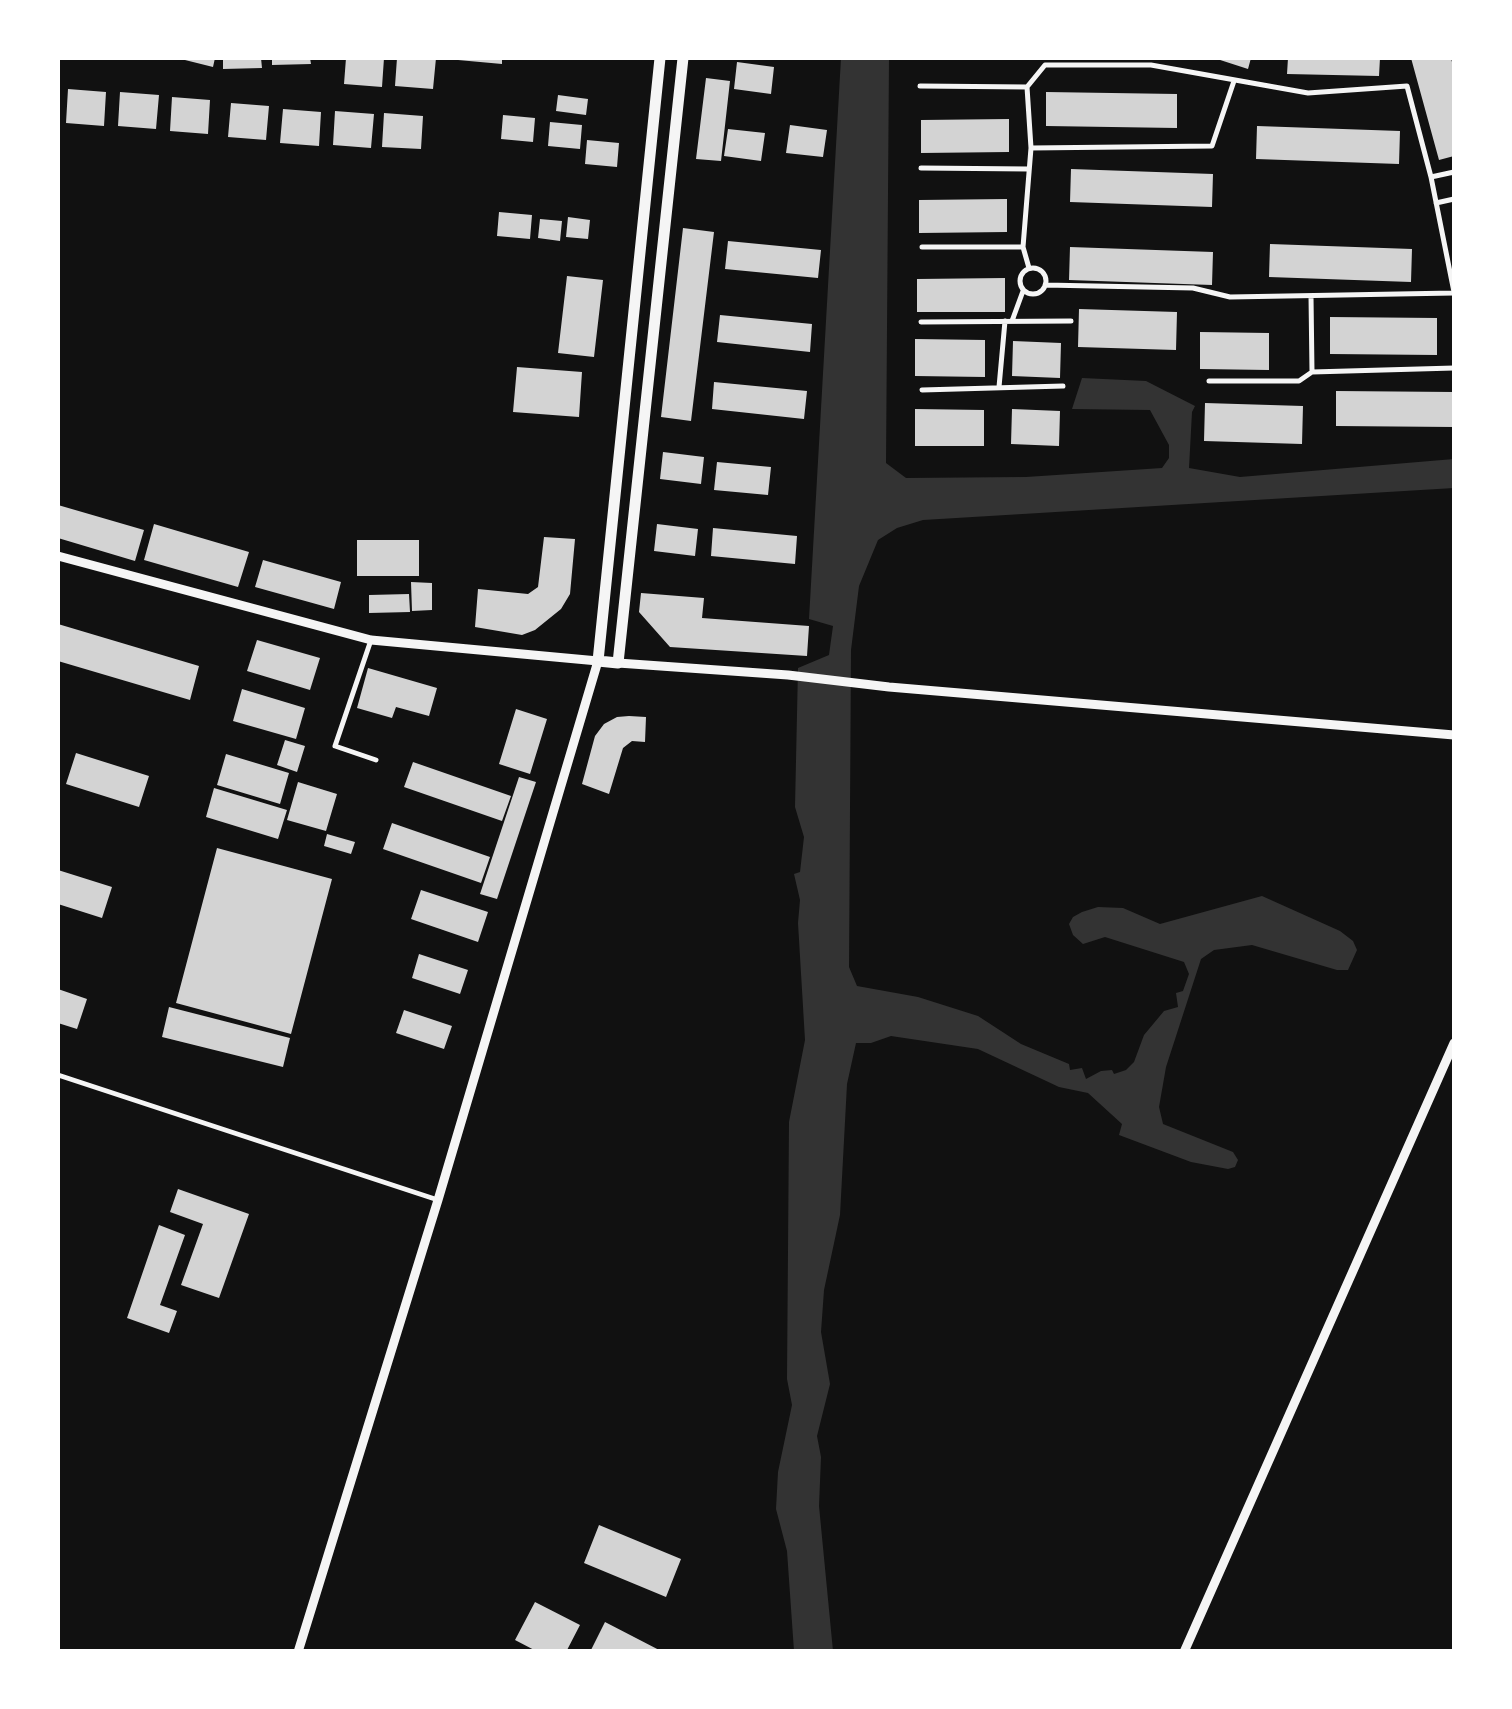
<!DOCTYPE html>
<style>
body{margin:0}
#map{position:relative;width:1512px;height:1709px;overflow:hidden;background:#111;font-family:Jost,sans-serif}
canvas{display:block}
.frame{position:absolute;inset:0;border:60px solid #fff;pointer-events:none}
</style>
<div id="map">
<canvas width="1512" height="1709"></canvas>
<div class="frame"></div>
</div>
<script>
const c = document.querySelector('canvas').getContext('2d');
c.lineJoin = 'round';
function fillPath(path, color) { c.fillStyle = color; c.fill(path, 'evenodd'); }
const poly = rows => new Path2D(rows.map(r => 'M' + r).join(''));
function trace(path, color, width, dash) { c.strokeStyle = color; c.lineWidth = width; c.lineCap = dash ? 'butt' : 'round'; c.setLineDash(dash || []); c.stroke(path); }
const water = poly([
 [841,58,889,58,886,463,906,478,1026,477,1162,468,1169,458,1169,445,1150,410,1072,409,1082,378,1146,381,1195,406,1192,412,1189,468,1240,477,1454,459,1454,488,923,520,897,528,878,540,859,586,851,650,849,967,857,986,918,997,978,1016,1021,1044,1069,1064,1070,1070,1082,1068,1086,1079,1101,1071,1112,1070,1114,1074,1126,1070,1134,1062,1144,1035,1164,1011,1178,1007,1176,993,1183,991,1189,974,1184,962,1105,937,1083,944,1073,935,1069,924,1073,917,1082,912,1098,907,1123,908,1160,924,1262,896,1340,931,1353,941,1357,950,1348,970,1337,970,1252,945,1214,950,1201,959,1166,1067,1159,1107,1163,1124,1233,1152,1238,1160,1235,1167,1228,1169,1191,1162,1119,1135,1122,1124,1088,1093,1059,1087,978,1049,891,1036,871,1043,856,1043,847,1084,840,1215,824,1290,821,1332,830,1384,817,1436,821,1457,819,1506,833,1651,794,1651,787,1551,776,1509,778,1472,792,1405,787,1379,789,1122,805,1040,798,923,800,900,794,874,800,872,804,837,795,807,798,668,829,655,833,626,809,619]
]);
const building = poly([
 [177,58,215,58,213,67],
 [223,58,261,58,262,68,223,69],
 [272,58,310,58,311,64,272,65],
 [346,58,384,58,382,87,344,84],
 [397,58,436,58,433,89,395,86],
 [458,58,502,58,502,64,458,60],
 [1214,58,1251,58,1248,69],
 [1288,58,1380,58,1379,76,1287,74],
 [1411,58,1451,58,1454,70,1454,156,1439,160],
 [737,62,774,67,771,94,734,89],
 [706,78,730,81,721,161,696,159],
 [68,89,106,92,104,126,66,123],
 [120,92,159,95,156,129,118,126],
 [1046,92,1177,94,1177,128,1046,126],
 [558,95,588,99,586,115,556,111],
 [172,97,210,100,208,134,170,131],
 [231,103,269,106,266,140,228,137],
 [283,109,321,112,319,146,280,143],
 [335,111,374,114,371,148,333,145],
 [384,113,423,116,421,149,382,147],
 [503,115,535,118,533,142,501,139],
 [1009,119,1009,152,921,153,921,120],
 [550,122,582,125,580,149,548,146],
 [790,125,827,130,823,157,786,153],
 [1257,126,1400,131,1399,164,1256,159],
 [728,129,765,133,761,161,724,156],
 [587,140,619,143,617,167,585,164],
 [1071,169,1213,174,1212,207,1070,202],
 [1007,199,1007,232,919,233,919,200],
 [499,212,532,215,530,239,497,236],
 [568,217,590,220,588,239,566,237],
 [540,219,562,221,560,241,538,238],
 [683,228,714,232,691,421,661,417],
 [728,241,821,250,818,278,725,269],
 [1270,244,1412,249,1411,282,1269,277],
 [1070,247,1213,252,1212,285,1069,280],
 [567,276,603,280,594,357,558,353],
 [1005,278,1005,312,917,312,917,279],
 [1079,309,1177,312,1176,350,1078,347],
 [720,315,812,324,810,352,717,342],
 [1330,317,1437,318,1437,355,1330,354],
 [1200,332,1269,333,1269,370,1200,369],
 [915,339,985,340,985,377,915,376],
 [1013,341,1061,343,1060,378,1012,376],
 [517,367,582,372,579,417,513,412],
 [714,382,807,391,804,419,712,409],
 [1336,391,1454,392,1454,427,1336,426],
 [1205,403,1303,406,1302,444,1204,441],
 [915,409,984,410,984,446,915,446],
 [1012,409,1060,411,1059,446,1011,444],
 [663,452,704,457,701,484,660,479],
 [717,462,771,467,768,495,714,490],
 [58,505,144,530,135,561,58,538],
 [154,524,249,552,238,587,144,560],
 [657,524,698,529,695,556,654,551],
 [713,528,797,536,795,564,711,556],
 [544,537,575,539,570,594,561,609,535,630,522,635,475,627,478,589,528,594,538,587],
 [357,540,419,540,419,576,357,576],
 [263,560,341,582,334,609,255,587],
 [411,582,432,583,432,610,412,611],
 [641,593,704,598,702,618,809,626,807,656,670,647,639,612],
 [409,594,410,612,369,613,369,595],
 [58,624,199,666,190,700,58,661],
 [257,640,320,658,310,690,247,671],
 [368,668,437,688,429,716,396,707,392,718,357,708],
 [242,689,305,708,296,739,233,721],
 [516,709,547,719,530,774,499,764],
 [629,716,646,717,645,742,632,741,623,748,609,794,582,784,595,736,604,724,617,717],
 [285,740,305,746,297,772,277,765],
 [76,753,149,776,139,807,66,784],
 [226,754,289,773,280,804,217,785],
 [413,762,511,796,502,821,404,787],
 [519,777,536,782,497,899,480,894],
 [298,782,337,794,326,831,287,820],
 [214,788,287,810,278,839,206,817],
 [392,823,490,857,481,883,383,849],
 [327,834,355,842,351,854,324,846],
 [217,848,332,879,291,1034,176,1003],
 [58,870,112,887,102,918,58,904],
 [421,890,488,912,478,942,411,919],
 [419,954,468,970,460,994,412,978],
 [58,989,87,999,77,1029,58,1023],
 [169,1007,290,1038,283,1067,162,1037],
 [404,1010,452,1026,444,1049,396,1033],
 [178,1189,249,1214,219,1298,181,1285,203,1224,170,1212],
 [159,1225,185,1235,160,1305,177,1311,169,1333,127,1318],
 [599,1525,681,1559,666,1597,584,1563],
 [535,1602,580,1625,566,1652,538,1652,515,1640],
 [605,1622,663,1652,590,1652]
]);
const service = poly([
 [920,86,1027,87],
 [1031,148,1212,146,1234,81],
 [921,168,1028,169],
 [1431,177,1454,172],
 [1436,203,1454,199],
 [922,247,1023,247],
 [1029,268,1023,247,1031,148,1027,87,1045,65,1151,65,1308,93,1407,86,1431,177,1454,292],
 '1020 281a13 13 0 1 1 26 0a13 13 0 1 1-26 0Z',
 [1045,285,1193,288,1230,297,1454,293],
 [1012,321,1023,291],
 [921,322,1071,321],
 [1312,372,1454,368],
 [1209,381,1299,381,1312,372,1311,296],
 [999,387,1005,321],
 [922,390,1063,386],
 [371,640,335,746,376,760],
 [58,1075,438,1200]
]);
const minor = poly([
 [58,556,371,640,598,661,438,1200,298,1652],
 [618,663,788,675,889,687,1454,735],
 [1184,1652,1454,1043]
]);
const tertiary = poly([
 [660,58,598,661,618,663,683,58]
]);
fillPath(water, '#333');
fillPath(building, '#d3d3d3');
trace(service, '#f5f5f5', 5);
trace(minor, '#f5f5f5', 9);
trace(tertiary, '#f5f5f5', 11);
</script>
